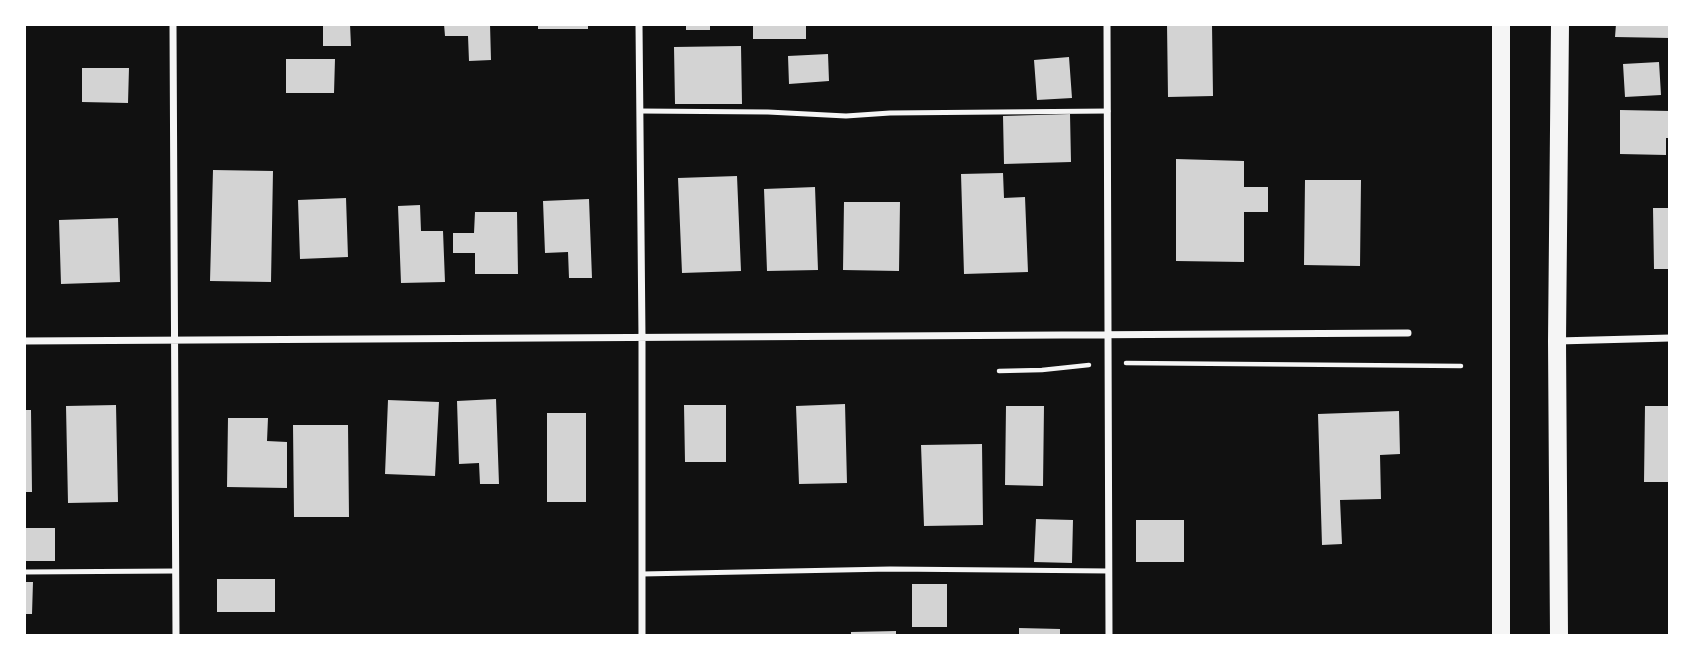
<!DOCTYPE html>
<style>
body{margin:0}
#map{position:relative;width:1694px;height:660px;overflow:hidden;background:#111;font-family:"PT Sans",sans-serif}
canvas{display:block}
.frame{position:absolute;inset:0;border:26px solid #fff;pointer-events:none}
</style>
<div id="map">
<canvas width="1694" height="660"></canvas>
<div class="frame"></div>
</div>
<script>
const c = document.querySelector('canvas').getContext('2d');
c.lineJoin = 'round';
function fillPath(path, color) { c.fillStyle = color; c.fill(path, 'evenodd'); }
const poly = rows => new Path2D(rows.map(r => 'M' + r).join(''));
function trace(path, color, width, dash) { c.strokeStyle = color; c.lineWidth = width; c.lineCap = dash ? 'butt' : 'round'; c.setLineDash(dash || []); c.stroke(path); }
const building = poly([
 [323,24,350,24,351,46,323,46],
 [444,24,490,24,491,60,469,61,468,36,445,36],
 [538,24,588,24,588,29,538,29],
 [686,24,710,24,710,30,686,30],
 [753,24,806,24,806,39,753,39],
 [1167,24,1212,24,1213,96,1168,97],
 [1616,24,1670,24,1670,38,1615,37],
 [741,46,742,104,675,104,674,47],
 [828,54,829,81,789,84,788,56],
 [1069,57,1072,98,1037,100,1034,60],
 [286,59,335,59,334,93,286,93],
 [1659,62,1661,95,1625,97,1623,64],
 [82,68,129,68,128,103,82,102],
 [1620,110,1670,111,1670,138,1666,138,1666,155,1620,154],
 [1070,114,1071,162,1004,164,1003,116],
 [1176,159,1244,161,1244,187,1268,187,1268,212,1244,212,1244,262,1176,261],
 [213,170,273,171,271,282,210,281],
 [1003,173,1004,198,1025,197,1028,272,964,274,961,174],
 [737,176,741,271,682,273,678,178],
 [1305,180,1361,180,1360,266,1304,265],
 [815,187,818,270,767,271,764,189],
 [346,198,348,257,300,259,298,200],
 [589,199,592,278,569,278,568,252,545,253,543,201],
 [844,202,900,202,899,271,843,270],
 [420,205,421,231,443,231,445,282,401,283,398,206],
 [1653,208,1670,208,1670,269,1654,269],
 [475,212,517,212,518,274,475,274,475,253,453,253,453,233,474,233],
 [118,218,120,282,61,284,59,220],
 [496,399,499,484,480,484,479,463,459,464,457,401],
 [388,400,439,402,435,476,385,474],
 [845,404,847,483,799,484,796,406],
 [116,405,118,502,68,503,66,406],
 [684,405,726,405,726,462,685,462],
 [1006,406,1044,406,1043,486,1005,485],
 [1645,406,1670,406,1670,482,1644,482],
 [24,410,31,410,32,492,24,492],
 [1399,411,1400,454,1380,455,1381,499,1340,500,1342,544,1322,545,1318,414],
 [547,413,586,413,586,502,547,502],
 [228,418,268,418,267,441,287,442,287,488,227,487],
 [293,425,348,425,349,517,294,517],
 [982,444,983,525,924,526,921,445],
 [1036,519,1073,520,1072,563,1034,562],
 [1136,520,1184,520,1184,562,1136,562],
 [24,528,55,528,55,561,24,561],
 [217,579,275,579,275,612,217,612],
 [24,582,33,582,32,614,24,614],
 [912,584,947,584,947,627,912,627],
 [1019,628,1060,629,1060,636,1019,636],
 [896,631,896,636,851,636,851,632]
]);
const path = poly([
 [1126,363,1461,366],
 [999,371,1042,370,1089,365]
]);
const service = poly([
 [640,111,768,112,846,116,890,113,1108,111],
 [24,572,175,571],
 [642,574,890,569,1109,571]
]);
const minor = poly([
 [173,24,176,636],
 [639,24,642,338,642,636],
 [1107,24,1109,636],
 [24,341,1408,333],
 [1558,341,1670,338]
]);
const primary = poly([
 [1501,24,1501,636],
 [1559,636,1557,341,1560,24]
]);
fillPath(building, '#d3d3d3');
trace(path, '#f5f5f5', 4.5);
trace(service, '#f5f5f5', 5);
trace(minor, '#f5f5f5', 7);
trace(primary, '#f5f5f5', 18);
</script>
